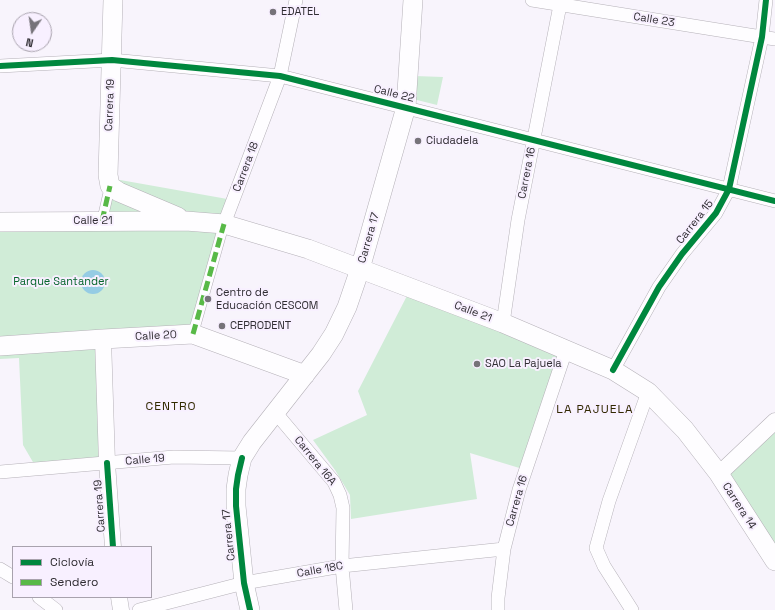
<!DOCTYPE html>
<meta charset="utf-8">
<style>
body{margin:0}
#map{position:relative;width:775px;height:610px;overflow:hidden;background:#f8f4fc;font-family:"Space Grotesk",sans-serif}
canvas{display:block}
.legend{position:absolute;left:12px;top:546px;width:140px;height:52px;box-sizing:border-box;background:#f8f0ff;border:1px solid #a8a2ad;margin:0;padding:5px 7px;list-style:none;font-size:12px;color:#302d33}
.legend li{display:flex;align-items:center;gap:8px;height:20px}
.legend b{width:20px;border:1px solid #a8a2ad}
.north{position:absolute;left:12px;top:12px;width:40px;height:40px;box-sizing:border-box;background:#f8f0ff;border:1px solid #a8a2ad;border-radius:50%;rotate:193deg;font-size:11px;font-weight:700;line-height:16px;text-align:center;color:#302d33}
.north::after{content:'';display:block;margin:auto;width:14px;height:18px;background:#767379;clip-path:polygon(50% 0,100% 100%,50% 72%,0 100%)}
</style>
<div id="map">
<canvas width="775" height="610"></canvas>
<ul class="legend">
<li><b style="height:5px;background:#00873e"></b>Ciclovía</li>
<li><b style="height:5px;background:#58b947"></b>Sendero</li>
</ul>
<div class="north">N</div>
</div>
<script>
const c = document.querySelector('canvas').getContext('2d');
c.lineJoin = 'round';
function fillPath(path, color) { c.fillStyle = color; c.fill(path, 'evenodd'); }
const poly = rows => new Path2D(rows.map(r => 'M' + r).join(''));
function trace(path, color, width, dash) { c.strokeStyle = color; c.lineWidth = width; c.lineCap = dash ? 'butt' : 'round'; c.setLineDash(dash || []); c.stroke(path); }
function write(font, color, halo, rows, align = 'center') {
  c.font = font + ' "Space Grotesk",sans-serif'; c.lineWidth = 4; c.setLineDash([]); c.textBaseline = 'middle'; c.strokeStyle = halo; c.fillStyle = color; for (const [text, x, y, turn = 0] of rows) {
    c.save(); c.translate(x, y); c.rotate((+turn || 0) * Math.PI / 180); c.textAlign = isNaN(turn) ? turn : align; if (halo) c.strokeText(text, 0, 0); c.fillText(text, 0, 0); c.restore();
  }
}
const green = poly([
 [415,76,443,77,437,105,413,99],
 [109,178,233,200,193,334,103,340,107,463,37,469,23,445,19,358,0,359,0,222,102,221],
 [411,288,566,350,526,470,470,453,477,499,351,519,350,495,335,470,313,440,367,415,358,391],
 [775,421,775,561,719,474]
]);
const water = poly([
 '81 282a12 12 0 1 1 24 0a12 12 0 1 1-24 0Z'
]);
const pedestrian = poly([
 [102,221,110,186],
 [193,334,224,224]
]);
const minor = poly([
 [532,0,775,39],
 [0,66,112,60,280,76,775,201],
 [224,224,280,76,296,0],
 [503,323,518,220,561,0],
 [613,370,659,287,682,254,716,213,729,189,762,37,766,0],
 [275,412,334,482,340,495,343,508,342,566,346,610],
 [0,472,174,457,242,458],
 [0,569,13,577],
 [39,597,56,610],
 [139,610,244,583,342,566,504,549],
 [498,610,498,598,504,549,519,490,566,350],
 [632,610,604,566,596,548,609,501,648,392]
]);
const tertiary = poly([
 [103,339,107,463,113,547],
 [719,474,775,421],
 [119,597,121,610]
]);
const secondary = poly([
 [113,0,108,175,110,186,119,192,178,217],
 [0,222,186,221,224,224,308,249,503,323,613,370,648,392,685,430,719,474,775,561],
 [0,346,103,339,193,334,305,375],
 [250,610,244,583,236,506,236,489,238,475,242,458,252,442,321,354,334,334,347,307,360,269,406,107,413,0]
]);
const quiet = poly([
 [102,221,110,186],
 [193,334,224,224]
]);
const cycleway = poly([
 [0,66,112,60,280,76,775,201],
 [613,370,659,287,682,254,716,213,729,189,762,37,766,0],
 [242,458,238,475,236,489,236,506,244,583,250,610],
 [107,463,113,547]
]);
const markers = [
 [273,12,4,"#767379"],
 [418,141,4,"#767379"],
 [208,299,4,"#767379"],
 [222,326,4,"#767379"],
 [477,364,4,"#767379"]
];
const poiNames = [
 ["EDATEL",281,12],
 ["Ciudadela",426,141],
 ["Centro de",216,293],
 ["Educación CESCOM",216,306],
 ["CEPRODENT",230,326],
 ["SAO La Pajuela",485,364]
];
const streetNames = [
 ["Calle 23",654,20,9],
 ["Calle 22",394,94,14],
 ["Carrera 19",110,105,-88],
 ["Carrera 18",246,167,-69],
 ["Carrera 16",527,173,-79],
 ["Calle 21",93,221],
 ["Carrera 15",695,222,-52],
 ["Carrera 17",369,238,-74],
 ["Calle 21",473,312,21],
 ["Calle 20",156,336,-3],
 ["Calle 19",145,460,-5],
 ["Carrera 16A",315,461,51],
 ["Carrera 16",517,501,-74],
 ["Carrera 19",100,506,-94],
 ["Carrera 14",739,506,57],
 ["Carrera 17",229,535,-96],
 ["Calle 18C",320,570,-10]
];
const parkNames = [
 ["Parque Santander",61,282]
];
const neighbourhoodNames = [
 ["CENTRO",171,407],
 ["LA PAJUELA",595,410]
];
fillPath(green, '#d0ecd7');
fillPath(water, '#95cce4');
trace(pedestrian, '#b5b1b8', 11);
trace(minor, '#b5b1b8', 14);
trace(tertiary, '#b5b1b8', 17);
trace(secondary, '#b5b1b8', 20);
trace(pedestrian, '#fefdff', 10);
trace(minor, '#fefdff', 13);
trace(tertiary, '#fefdff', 16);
trace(secondary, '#fefdff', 19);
trace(quiet, '#58b947', 5, [10, 5]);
trace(cycleway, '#00873e', 6);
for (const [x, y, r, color] of markers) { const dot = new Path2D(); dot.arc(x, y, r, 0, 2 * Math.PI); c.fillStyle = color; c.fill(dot); trace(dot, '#f8f0ff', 1.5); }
write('11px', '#302d33', '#f8f0ff', poiNames, 'left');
write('11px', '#302d33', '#f8f0ff', streetNames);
write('11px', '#07662d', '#f8f0ff', parkNames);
c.letterSpacing = '1px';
write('12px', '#312900', '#f8f0ff', neighbourhoodNames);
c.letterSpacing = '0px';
</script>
